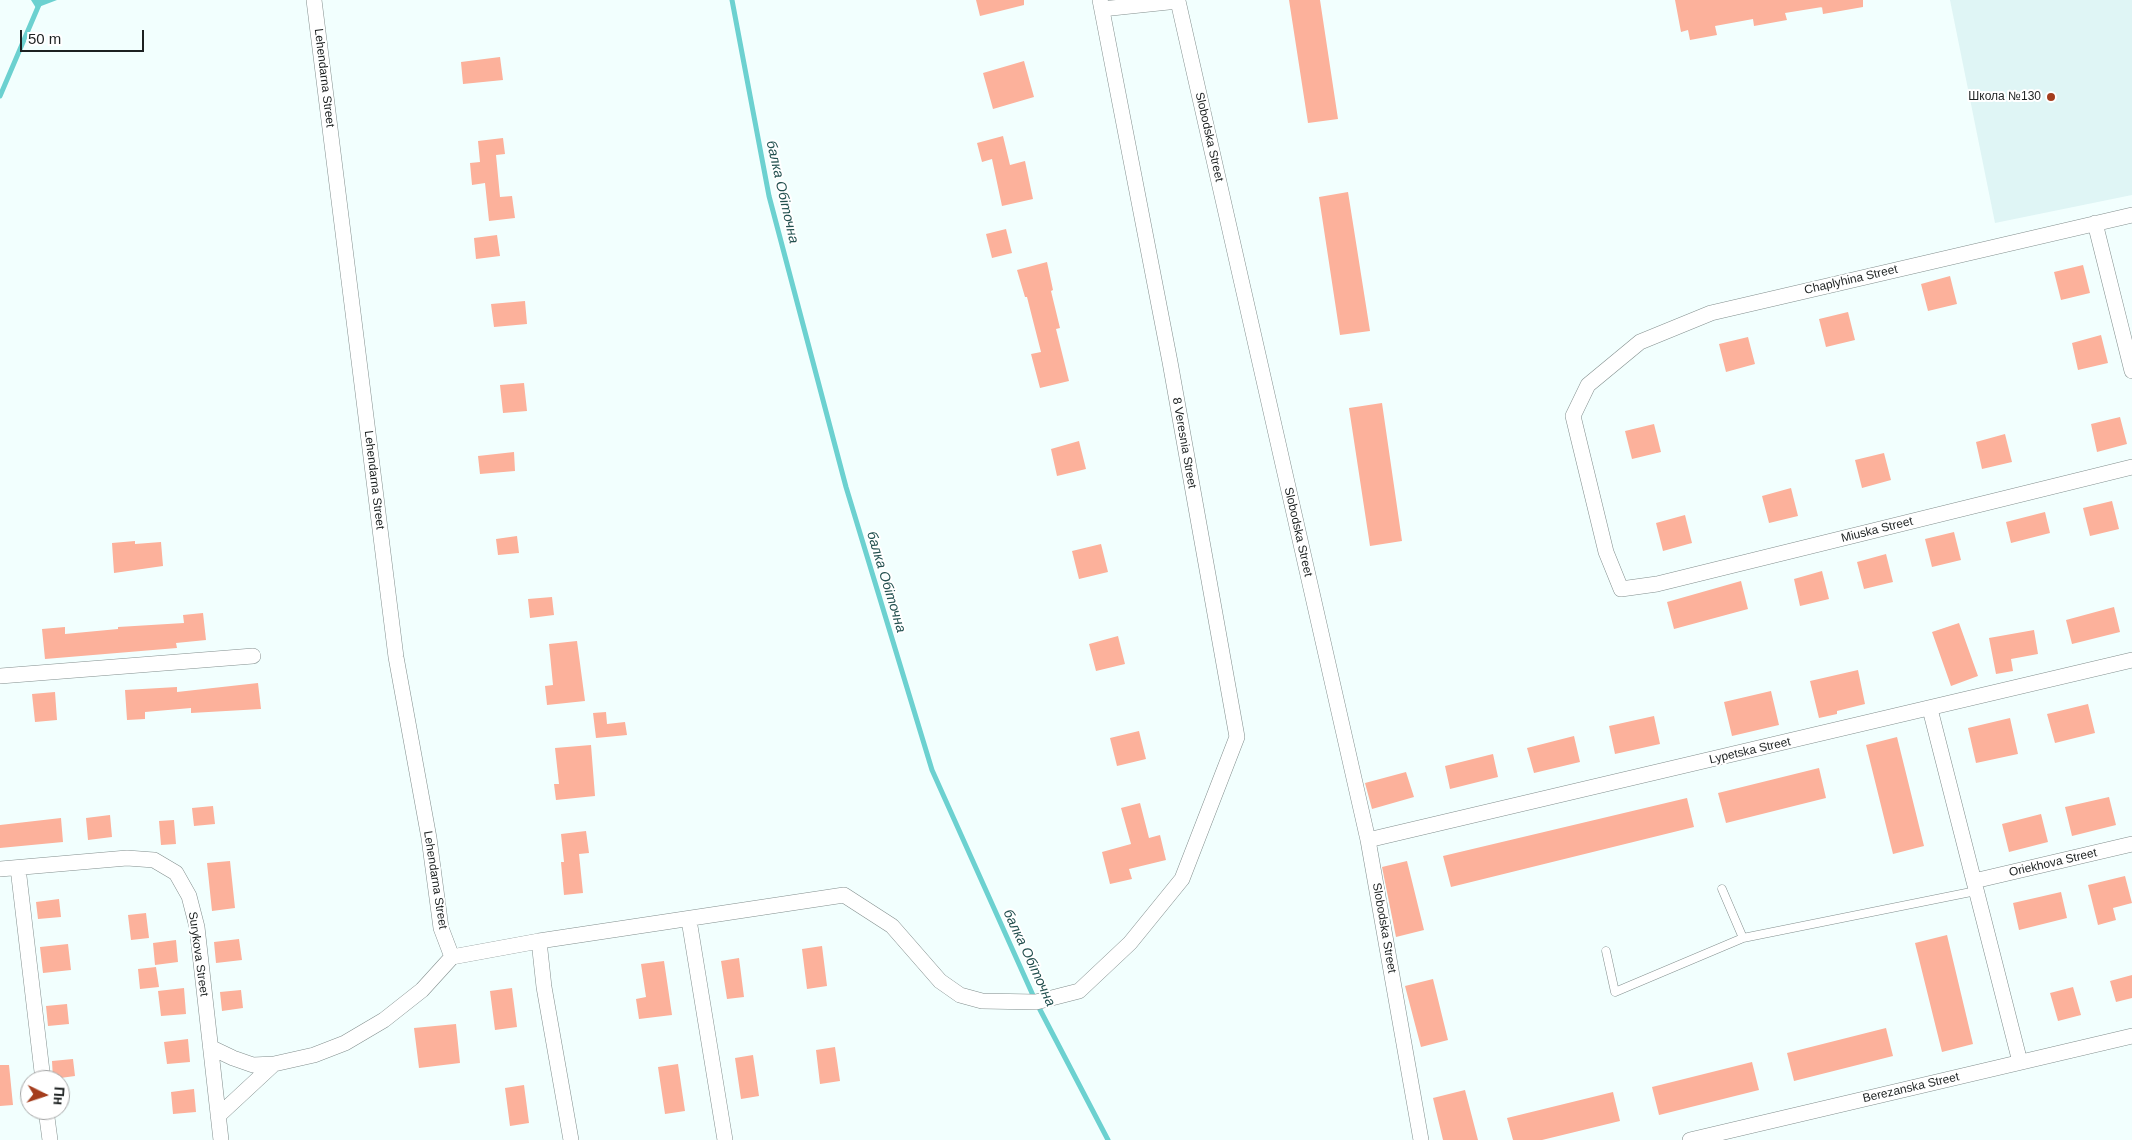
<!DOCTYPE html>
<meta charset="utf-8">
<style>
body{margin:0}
#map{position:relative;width:2132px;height:1140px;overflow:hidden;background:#f2fffe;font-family:Helvetica,sans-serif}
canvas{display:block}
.north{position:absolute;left:20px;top:1070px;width:50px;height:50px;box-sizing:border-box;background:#fff;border:1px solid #a5a6a6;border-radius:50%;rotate:94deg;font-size:14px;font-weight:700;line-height:20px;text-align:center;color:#1d2121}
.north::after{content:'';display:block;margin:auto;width:18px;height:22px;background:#a43d1d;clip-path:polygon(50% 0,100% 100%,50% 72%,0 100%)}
.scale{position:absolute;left:20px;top:30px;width:124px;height:22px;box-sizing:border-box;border:2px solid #1d2121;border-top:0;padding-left:6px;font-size:15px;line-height:18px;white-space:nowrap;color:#1d2121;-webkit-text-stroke:4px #fff;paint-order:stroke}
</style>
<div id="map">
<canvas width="2132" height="1140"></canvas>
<div class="north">Пн</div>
<div class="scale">50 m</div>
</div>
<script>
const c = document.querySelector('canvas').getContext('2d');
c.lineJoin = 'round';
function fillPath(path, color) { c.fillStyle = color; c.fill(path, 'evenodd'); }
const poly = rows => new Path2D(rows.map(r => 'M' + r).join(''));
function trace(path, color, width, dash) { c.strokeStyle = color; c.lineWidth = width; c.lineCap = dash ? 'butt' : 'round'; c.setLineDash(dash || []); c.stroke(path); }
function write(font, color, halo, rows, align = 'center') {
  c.font = font + ' Helvetica,sans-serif'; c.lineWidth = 4; c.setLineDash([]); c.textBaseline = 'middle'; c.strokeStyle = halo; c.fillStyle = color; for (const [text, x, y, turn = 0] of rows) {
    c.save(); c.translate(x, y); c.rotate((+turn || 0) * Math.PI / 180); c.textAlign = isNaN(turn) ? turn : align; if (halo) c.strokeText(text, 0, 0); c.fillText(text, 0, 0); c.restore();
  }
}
const built = poly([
 [1950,0,2132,0,2132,195,1995,223]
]);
const water = poly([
 [31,0,57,0,36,8]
]);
const stream = poly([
 [732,0,769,196,846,487,932,770,1036,1002,1108,1140],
 [0,96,41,0]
]);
const building = poly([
 [976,0,1024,0,1024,5,980,16],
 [1289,0,1320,0,1338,119,1308,123],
 [1675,0,1821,0,1822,7,1785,13,1787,20,1754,26,1753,19,1715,26,1717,35,1690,40,1688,30,1681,32],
 [1821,0,1863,0,1863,7,1823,14],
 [500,57,503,80,463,84,461,62],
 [1024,61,1034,97,993,109,983,73],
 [1003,136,1010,165,1025,161,1033,199,1002,206,992,159,982,162,977,143],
 [503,138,505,154,496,155,500,197,512,196,515,218,489,221,485,183,472,185,470,163,480,162,478,141],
 [1348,192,1370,331,1340,335,1319,197],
 [1006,229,1012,253,992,258,986,234],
 [497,235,500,256,476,259,474,238],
 [1047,262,1053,290,1051,291,1060,328,1056,329,1069,381,1040,388,1031,354,1041,352,1027,297,1025,297,1017,270],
 [2083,265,2090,293,2061,300,2054,272],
 [1950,276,1957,304,1928,311,1921,284],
 [525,301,527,324,494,327,491,304],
 [1848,312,1855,340,1826,347,1819,319],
 [2101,335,2108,363,2078,370,2072,343],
 [1748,337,1755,364,1726,372,1719,344],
 [524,383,527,411,503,413,500,385],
 [1382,403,1402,541,1370,546,1349,408],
 [2120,417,2127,444,2097,452,2091,424],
 [1654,424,1661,452,1632,459,1625,431],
 [2005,434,2012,462,1982,469,1976,442],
 [1079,441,1086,469,1057,476,1051,449],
 [514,452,515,471,480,474,478,456],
 [1884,453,1891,480,1862,488,1855,460],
 [1791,488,1798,516,1769,523,1762,496],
 [2112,501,2119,529,2090,536,2083,508],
 [2045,512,2050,533,2011,543,2006,522],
 [1685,515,1692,543,1663,551,1656,523],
 [1954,532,1961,560,1932,567,1925,539],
 [517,536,519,553,498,555,496,539],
 [135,541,135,544,161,542,163,566,114,573,112,543],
 [1101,544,1108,572,1079,579,1072,551],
 [1886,554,1893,582,1864,589,1857,562],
 [1822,571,1829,599,1800,606,1794,579],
 [1741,581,1748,609,1674,629,1667,602],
 [552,597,554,615,530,618,528,599],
 [2114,607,2120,632,2072,644,2066,620],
 [203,613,206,640,176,643,177,648,45,659,42,629,65,627,65,634,118,629,118,627,184,623,183,615],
 [1959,623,1978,676,1951,686,1932,632],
 [2034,630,2038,654,2011,659,2013,671,1996,674,1989,638],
 [1118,636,1125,664,1096,671,1089,644],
 [577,641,585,701,547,705,545,686,553,685,549,644],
 [1858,670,1865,704,1837,711,1837,714,1819,718,1810,681],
 [258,683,261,709,191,713,191,708,145,712,145,719,127,720,125,690,177,687,177,692],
 [1771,691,1779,725,1732,736,1724,702],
 [55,692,57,720,35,722,32,694],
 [2088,704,2095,733,2055,743,2047,714],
 [606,712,607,724,625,722,627,735,596,738,593,713],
 [1654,716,1660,744,1615,754,1609,726],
 [2010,718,2018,754,1976,763,1968,728],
 [1139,731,1146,759,1117,766,1110,738],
 [1574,736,1580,762,1534,773,1527,748],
 [1897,737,1924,846,1893,854,1866,745],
 [591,745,595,796,556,800,554,784,559,784,555,748],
 [1493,754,1498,777,1450,789,1445,766],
 [1819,768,1826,798,1726,823,1718,793],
 [1406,772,1414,797,1372,809,1365,783],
 [2109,797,2116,825,2072,836,2065,807],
 [1687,798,1694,827,1451,887,1443,856],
 [1140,803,1149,838,1160,835,1166,860,1129,869,1132,879,1110,884,1102,852,1131,844,1121,808],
 [213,806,215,824,194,826,192,808],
 [2041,814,2048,842,2009,852,2002,824],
 [110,815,112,837,88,840,86,818],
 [61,818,63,842,0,848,0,825],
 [174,820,176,844,161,845,159,821],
 [586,831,589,853,579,854,583,893,564,895,561,862,564,862,561,834],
 [230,861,235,908,212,911,207,863],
 [1407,861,1424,930,1396,937,1382,867],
 [2125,876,2132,903,2113,908,2116,920,2098,925,2088,885],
 [2061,892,2067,918,2019,930,2013,903],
 [59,899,61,917,38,919,36,902],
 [146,913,149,938,131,940,128,915],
 [1947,935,1973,1044,1942,1052,1915,943],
 [239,939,242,960,216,963,214,942],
 [176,940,178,962,155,965,153,943],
 [68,944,71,970,43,973,40,947],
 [822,946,827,986,807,989,802,949],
 [739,958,744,997,727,999,721,961],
 [664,961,672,1015,639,1019,636,999,646,997,641,964],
 [156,967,159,987,140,989,138,969],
 [2132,975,2132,998,2116,1002,2110,981],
 [1433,979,1448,1040,1421,1047,1405,986],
 [2073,987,2081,1015,2058,1021,2050,993],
 [184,988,186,1014,161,1016,158,991],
 [512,988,517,1027,495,1030,490,991],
 [241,990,243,1008,222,1011,220,992],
 [67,1004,69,1024,48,1026,46,1006],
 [456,1024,460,1063,419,1068,414,1028],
 [1886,1028,1893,1056,1794,1081,1787,1053],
 [188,1039,190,1062,167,1064,164,1042],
 [835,1047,840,1081,820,1084,816,1050],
 [753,1055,759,1096,741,1099,735,1058],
 [73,1059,75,1076,53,1079,52,1061],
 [1752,1062,1759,1090,1659,1115,1652,1087],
 [678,1064,685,1111,665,1114,658,1067],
 [0,1065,9,1065,13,1105,0,1106],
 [524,1085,529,1123,510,1126,505,1088],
 [194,1089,196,1112,173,1114,171,1092],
 [1465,1090,1478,1140,1443,1140,1433,1098],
 [1613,1092,1620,1121,1542,1140,1513,1140,1507,1118]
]);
const lane = poly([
 [1722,889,1743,938],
 [1606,951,1615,992,1743,938,1976,891]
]);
const street = poly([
 [314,0,396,657,429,838,441,928,452,957],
 [1102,9,1178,1,1368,840,1421,1140],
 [2132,215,1711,313,1640,342,1588,385,1573,416,1606,552,1621,589,1657,584,2132,467],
 [2095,223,2132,371],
 [0,676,253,656],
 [1930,709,2020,1062],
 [1368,840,2132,660],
 [18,868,43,1080],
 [0,869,127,858,154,860,176,873,189,896,197,927,221,1140],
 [1974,881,2132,844],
 [689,920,725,1140],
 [539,941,544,987,571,1140],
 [212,1048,233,1058,253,1065,274,1064,314,1055,345,1043,384,1020,422,990,452,957,539,941,844,895,892,926,940,981,960,995,982,1001,1036,1002,1079,991,1130,943,1182,879,1237,737,1170,362,1100,0],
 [46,1110,50,1140],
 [218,1116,274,1064],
 [1690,1140,2132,1036]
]);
const markers = [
 [2051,97,5,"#a43d1d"]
];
const streetNames = [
 ["Lehendarna Street",324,78,83],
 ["Slobodska Street",1209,137,77],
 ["Chaplyhina Street",1851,280,-13],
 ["8 Veresnia Street",1184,443,80],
 ["Lehendarna Street",374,480,83],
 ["Miuska Street",1877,530,-14],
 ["Slobodska Street",1298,532,77],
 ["Lypetska Street",1750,751,-13],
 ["Oriekhova Street",2053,863,-13],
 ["Lehendarna Street",435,880,81],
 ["Slobodska Street",1384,928,80],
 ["Surykova Street",198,954,82],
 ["Berezanska Street",1911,1088,-13]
];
const poiNames = [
 ["Школа №130",2041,97]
];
const waterNames = [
 ["балка Обіточна",782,192,77],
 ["балка Обіточна",886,582,73],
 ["балка Обіточна",1029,958,65]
];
fillPath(built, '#dff5f5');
fillPath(water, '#6cd1d0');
trace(stream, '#6cd1d0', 5);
fillPath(building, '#fcb19b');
trace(lane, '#838f8e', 9);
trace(street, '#838f8e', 16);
trace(lane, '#fff', 8);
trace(street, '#fff', 15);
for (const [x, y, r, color] of markers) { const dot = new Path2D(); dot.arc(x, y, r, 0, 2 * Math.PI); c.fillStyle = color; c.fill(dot); trace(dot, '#fff', 2); }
write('12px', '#1d2121', '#fff', streetNames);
write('12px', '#1d2121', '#fff', poiNames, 'right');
write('italic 14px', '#22504f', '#fff', waterNames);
</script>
